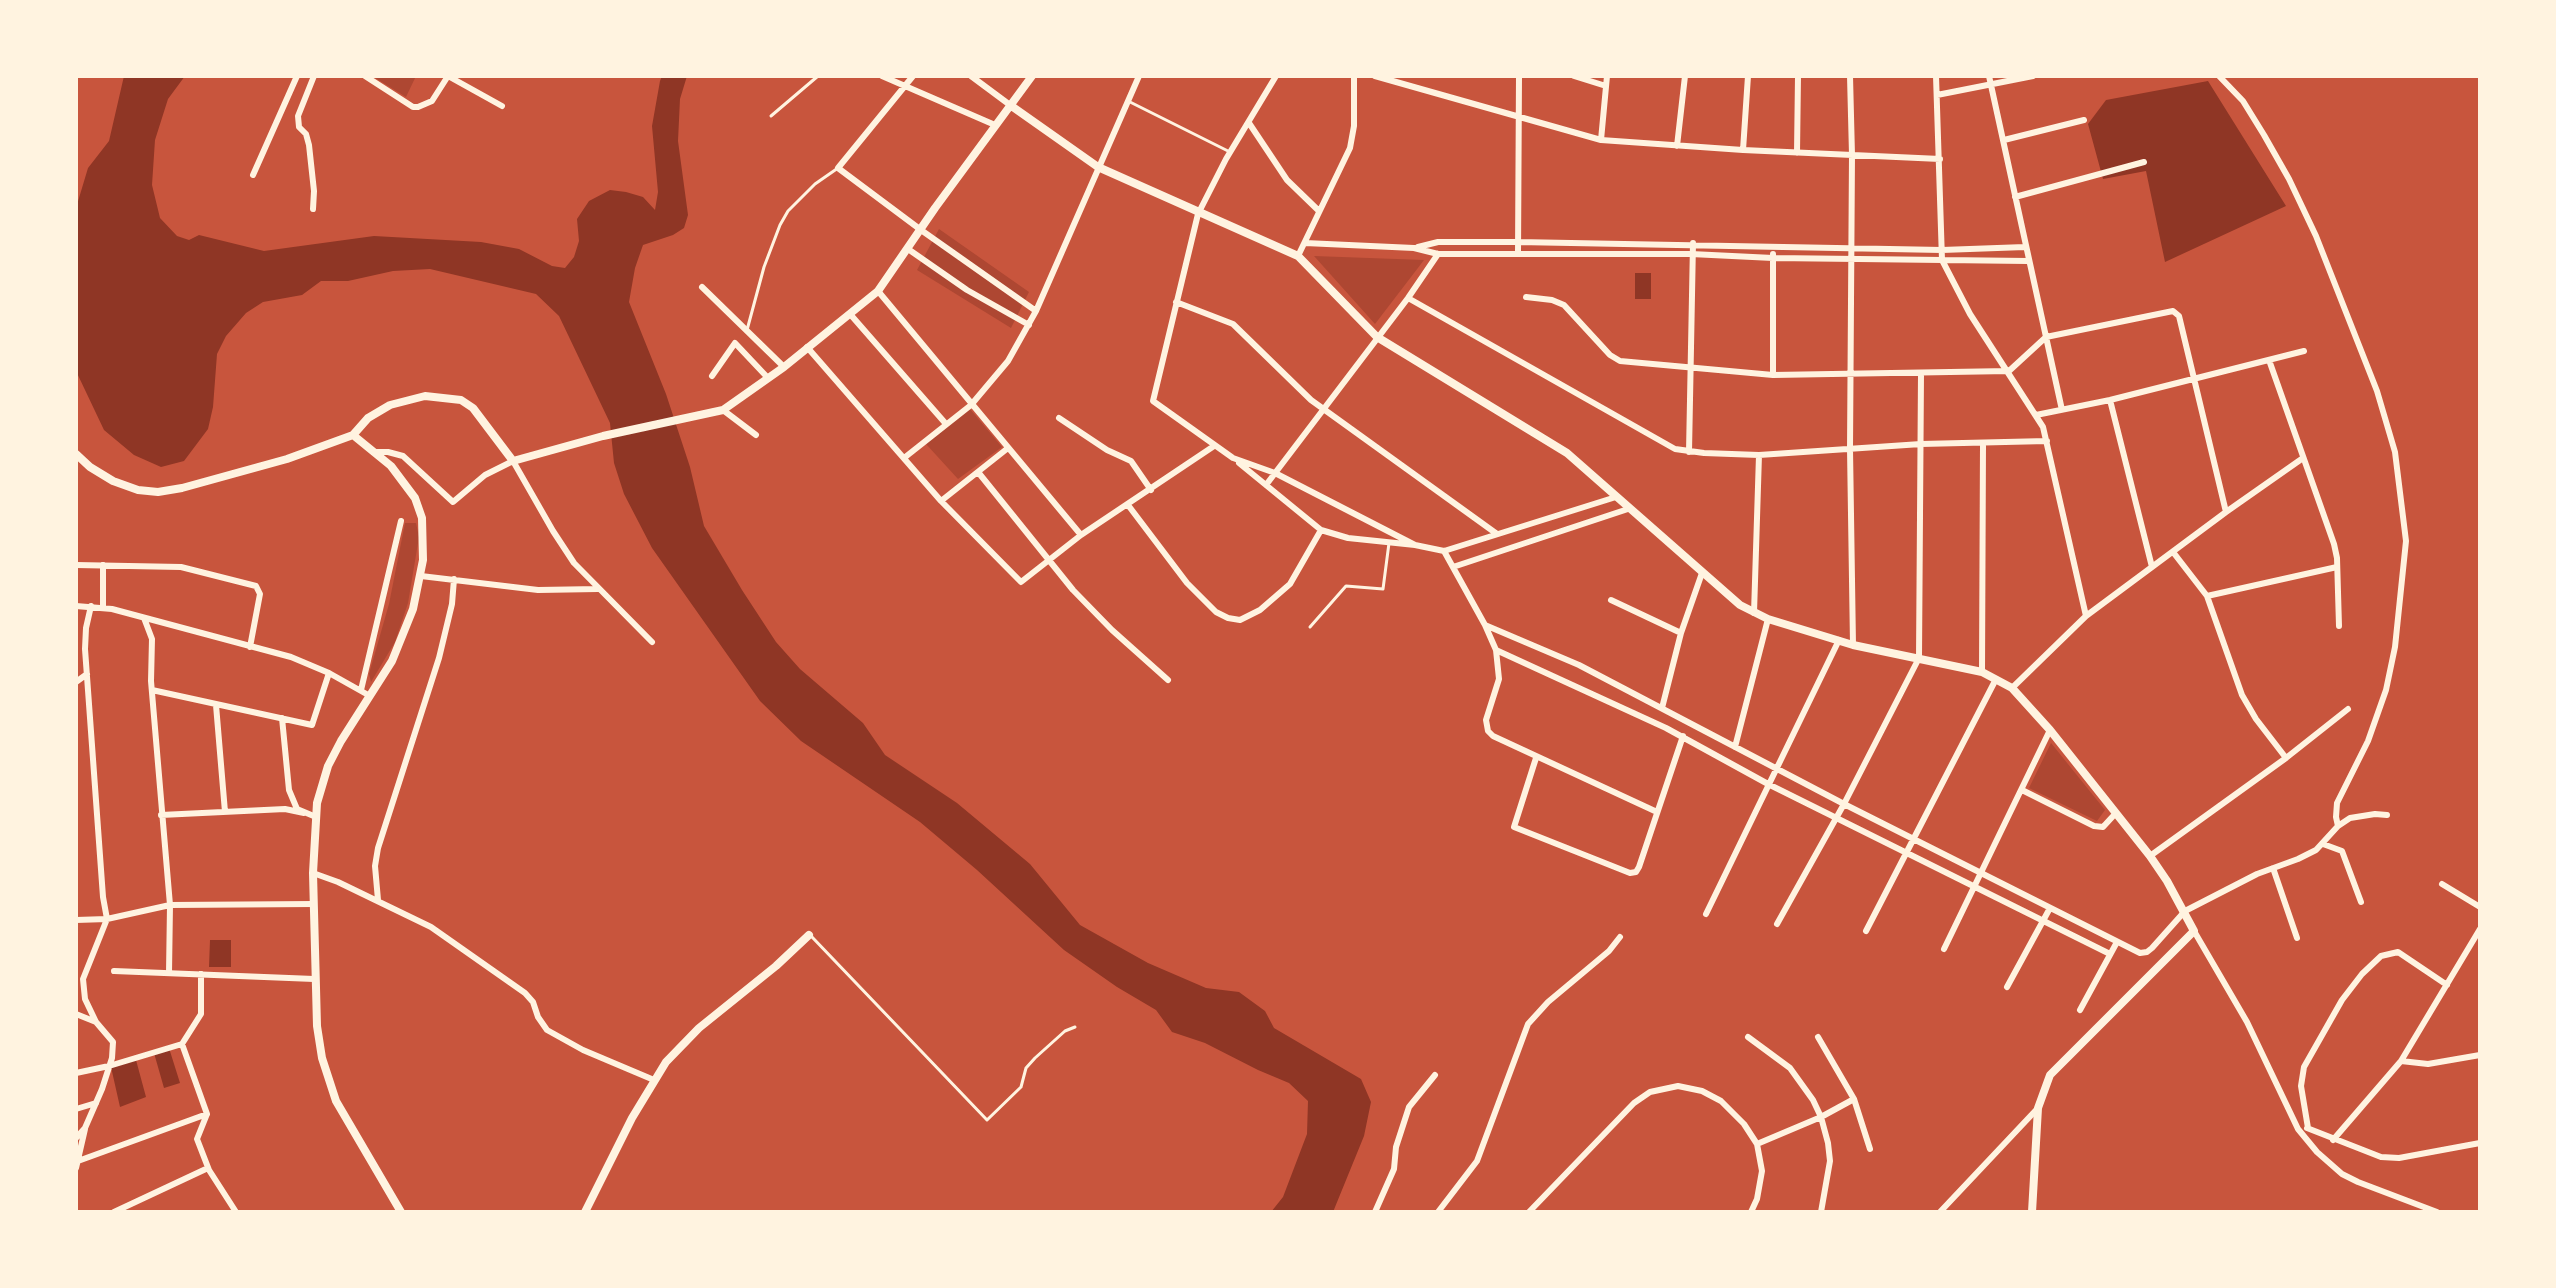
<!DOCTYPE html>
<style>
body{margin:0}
#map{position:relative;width:2556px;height:1288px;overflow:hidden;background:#c8553d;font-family:Helvetica,sans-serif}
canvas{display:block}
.frame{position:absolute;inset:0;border:78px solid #fff3e0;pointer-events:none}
</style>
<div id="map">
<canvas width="2556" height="1288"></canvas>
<div class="frame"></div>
</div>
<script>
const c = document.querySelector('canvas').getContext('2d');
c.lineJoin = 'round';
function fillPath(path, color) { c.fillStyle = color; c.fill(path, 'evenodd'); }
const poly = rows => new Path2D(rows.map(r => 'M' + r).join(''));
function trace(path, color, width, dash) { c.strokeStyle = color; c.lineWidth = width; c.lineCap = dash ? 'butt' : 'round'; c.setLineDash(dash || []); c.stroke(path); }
const green = poly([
 [372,76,416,76,406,97],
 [939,229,1029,292,1011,328,917,270],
 [1314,256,1424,260,1375,324],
 [970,409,1002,447,958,479,926,444],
 [405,523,416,523,419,537,408,603,395,642,371,682,369,674,389,604],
 [2051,743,2105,810,2097,821,2029,788]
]);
const water = poly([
 [124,76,185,76,168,99,155,140,152,185,160,218,177,236,189,240,199,235,264,251,374,236,481,242,519,249,552,266,565,268,574,257,579,241,577,219,589,201,610,190,626,192,643,197,655,210,658,192,652,126,660,81,662,76,687,76,680,99,678,141,688,215,684,228,673,235,643,245,635,268,629,302,666,394,690,467,704,526,742,590,776,642,800,669,863,723,885,755,957,803,1030,864,1080,925,1148,963,1206,988,1239,992,1265,1011,1274,1028,1361,1079,1371,1102,1364,1136,1333,1212,1271,1212,1283,1197,1307,1134,1308,1101,1289,1083,1258,1070,1205,1043,1172,1032,1156,1010,1117,987,1064,950,977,870,920,822,801,741,760,701,652,548,624,494,614,463,610,423,559,316,536,294,430,269,393,271,348,281,321,281,302,295,263,302,246,313,226,336,217,354,213,407,208,429,184,461,161,467,134,455,104,430,76,371,76,208,88,168,109,141],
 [2208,81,2286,206,2165,262,2146,171,2103,179,2088,124,2106,100],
 [1635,273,1651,273,1651,299,1635,299],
 [210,940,231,940,231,967,209,967],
 [169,1048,180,1083,164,1088,154,1053],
 [136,1060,146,1097,120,1107,111,1067]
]);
const service = poly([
 [1130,102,1230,152],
 [771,116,818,76],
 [747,330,764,267,780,225,788,211,815,184,838,168],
 [1310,627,1346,586,1383,589,1389,543],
 [812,937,987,1120,1021,1087,1026,1068,1035,1058,1065,1031,1075,1027]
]);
const minor = poly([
 [365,76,413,107,418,107,432,101,448,76],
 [448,76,502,106],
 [882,76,995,125],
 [913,76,838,168,921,230,1036,311],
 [971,76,1010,105],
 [1276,76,1226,159,1198,214,1153,401,1233,458,1275,473,1415,545],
 [1375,76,1601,140,1743,150,1940,159],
 [1574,76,1606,86],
 [1850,76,1852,155,1850,449,1853,645],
 [1936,76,1942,260,1970,314,2043,427,2086,616],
 [1989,76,2062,410],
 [2219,76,2243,101,2264,135,2289,179,2316,236,2377,391,2395,452,2406,541,2395,647,2386,690,2368,741,2337,803,2336,817,2338,826],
 [1937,95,2033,76],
 [1249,123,1287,180,1319,211],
 [1601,140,1607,76],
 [2004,140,2084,120],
 [1677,146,1685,76],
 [1743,150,1748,76],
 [1797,153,1798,76],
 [253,175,297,76],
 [2015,197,2144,162],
 [313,209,314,191,309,145,306,134,299,127,298,116,314,76],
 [1305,243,1414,248,1438,254,1691,254,1773,258,2028,261],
 [1418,247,1438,242,1518,242,1942,250,2025,247],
 [908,249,967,290,1029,325],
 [1518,254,1519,76],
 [1298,256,1350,148,1354,126,1354,76],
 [702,287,784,367],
 [878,291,1081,535],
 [1526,297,1552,300,1564,305,1610,355,1620,361,1773,375,2009,371,2046,337,2173,311,2179,316,2226,512],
 [1408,298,1675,449,1704,453,1759,455,1921,444,2047,441],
 [1176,302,1233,324,1311,400,1497,534],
 [850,314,946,424],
 [807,347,941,501,1021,582,1081,535,1214,446],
 [2269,360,2334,544,2337,558,2339,626],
 [1773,375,1773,254],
 [712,376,735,343,768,378],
 [2110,400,2152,567],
 [723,410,756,435],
 [2036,415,2110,400,2304,351],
 [1059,418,1107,450,1131,461,1151,490],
 [375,452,388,452,403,456,453,502,485,475,513,461,553,531,574,563,652,642],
 [1689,452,1693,243],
 [904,458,971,405,1008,361,1036,311,1139,76],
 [1239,463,1321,530,1348,538,1415,545,1444,551,1616,497],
 [978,472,1073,590,1112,630,1168,680],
 [1266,485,1408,298,1438,254],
 [941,501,1008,448],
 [1128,505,1187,583,1216,612,1228,618,1240,620,1260,610,1290,584,1321,530],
 [1444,551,1485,625,1496,650,1499,679,1486,720,1488,731,1493,736,1657,812],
 [2173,552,2207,596,2242,695,2256,719,2286,758],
 [76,565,181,567,256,586,260,594,250,647],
 [1453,567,1628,509],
 [421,576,538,590,598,589],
 [2207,596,2337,567],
 [1611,600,1681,633],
 [76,606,112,609,291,657,329,673,370,696],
 [91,606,86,628,85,649,103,897,107,919,83,979,85,999,96,1022],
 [103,607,103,565],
 [1754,613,1759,455],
 [144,618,152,639,151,681,170,905,169,973],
 [1485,625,1579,665,1844,804,2140,953,2147,952,2152,948,2185,911,2257,874,2298,859,2316,850,2338,826,2350,818,2375,814,2387,815],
 [1496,650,1666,728,1768,784,2110,954],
 [1982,672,1983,443],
 [76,682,87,674],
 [2012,688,2086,616,2226,512,2303,458],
 [152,690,312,725,329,673],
 [361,690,401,521],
 [216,705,225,812],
 [1662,708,1681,633,1702,573],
 [282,718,289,790,297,809,316,817],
 [1735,747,1768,619],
 [1536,758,1514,827,1630,873,1636,872,1639,867,1683,736],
 [2022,790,2094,826,2103,827,2115,814],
 [161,815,285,809,304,813],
 [2323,844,2342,851,2361,902],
 [2150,856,2286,758,2348,709],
 [2273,868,2297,938],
 [313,873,338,882,431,927,525,993,533,1002,538,1017,547,1030,583,1050,654,1080],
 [2442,884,2480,907],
 [378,900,375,866,378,848,439,658,452,604,454,579],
 [1706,914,1839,640],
 [76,920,107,919,170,905,314,904],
 [1777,924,1844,804,1919,658,1921,374],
 [1866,931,1996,679],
 [2194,931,2247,1022,2298,1129,2317,1152,2342,1174,2358,1182,2437,1212],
 [1944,949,2050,730],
 [114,971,314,979],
 [2007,987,2050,908],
 [2080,1010,2117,942],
 [76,1014,96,1022,113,1042,112,1058,102,1089,85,1128,76,1138],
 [1748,1037,1790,1068,1813,1100,1821,1117,1828,1143,1830,1161,1821,1212],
 [1818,1037,1854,1099,1870,1149],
 [182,1044,207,1114,197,1139,209,1170,236,1212],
 [2401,1061,2428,1064,2480,1055],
 [76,1073,109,1066,182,1044,201,1014,201,974],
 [76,1109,96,1103],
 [2307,1128,2381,1157,2399,1158,2480,1143],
 [2308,1128,2301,1086,2304,1067,2342,1000,2362,974,2381,956,2398,952,2447,985],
 [2333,1140,2401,1061,2480,929],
 [1757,1144,1821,1117,1854,1099],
 [78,1161,207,1114],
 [76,1168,85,1129],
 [114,1212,208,1168],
 [1375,1212,1394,1169,1396,1147,1409,1107,1435,1075],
 [1438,1212,1477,1161,1528,1024,1548,1002,1609,951,1620,937],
 [1529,1212,1634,1103,1650,1092,1678,1086,1702,1091,1721,1101,1744,1124,1757,1144,1762,1171,1757,1199,1751,1212],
 [1940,1212,2038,1108]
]);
const tertiary = poly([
 [1010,105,1098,167,1298,256,1377,337,1567,453,1740,605,1768,619,1853,645,1982,672,2012,688,2050,730,2150,856,2167,881,2194,931,2050,1075,2038,1108,2032,1212],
 [353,435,391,466,415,498,422,518,423,560,413,609,392,661,341,741,328,766,317,803,313,873,317,1026,322,1058,336,1101,401,1212],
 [76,454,90,467,113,481,138,490,158,492,182,488,287,459,353,435,368,418,390,405,425,396,461,400,473,408,513,461,603,436,723,410,784,367,878,291,935,208,1032,76],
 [585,1212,632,1118,666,1062,699,1028,776,966,809,935]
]);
fillPath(green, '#ae4732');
fillPath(water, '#8f3625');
trace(service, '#fff3e0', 3);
trace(minor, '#fff3e0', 6);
trace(tertiary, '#fff3e0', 8);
</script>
